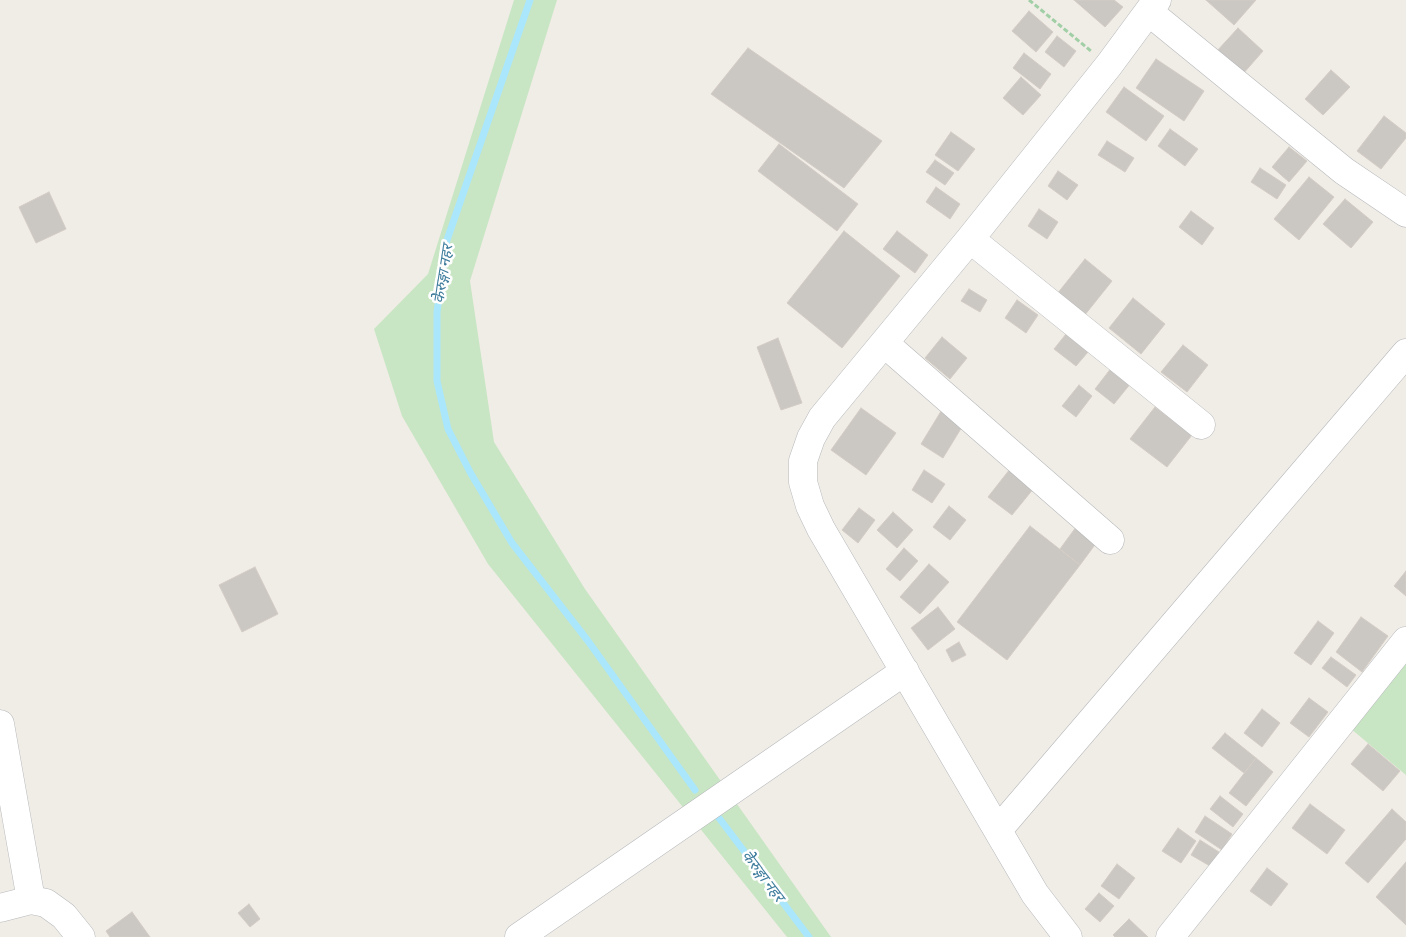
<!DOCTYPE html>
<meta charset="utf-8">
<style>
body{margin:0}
canvas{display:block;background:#f0ece6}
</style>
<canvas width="1406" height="937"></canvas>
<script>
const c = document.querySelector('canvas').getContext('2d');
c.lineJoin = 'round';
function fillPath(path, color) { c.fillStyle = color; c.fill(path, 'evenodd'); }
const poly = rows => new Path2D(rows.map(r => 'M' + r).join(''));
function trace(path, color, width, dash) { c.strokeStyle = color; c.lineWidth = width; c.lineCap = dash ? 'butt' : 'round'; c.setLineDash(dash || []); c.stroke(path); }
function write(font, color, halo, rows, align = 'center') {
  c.font = font + ' Commissioner,"Noto Sans Devanagari",sans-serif'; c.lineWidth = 5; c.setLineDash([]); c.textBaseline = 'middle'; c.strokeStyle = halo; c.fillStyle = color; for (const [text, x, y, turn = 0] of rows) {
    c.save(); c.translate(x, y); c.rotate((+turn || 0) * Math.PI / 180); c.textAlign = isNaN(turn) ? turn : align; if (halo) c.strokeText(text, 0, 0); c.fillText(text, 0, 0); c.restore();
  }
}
const green = poly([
 [514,0,557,0,470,281,494,442,585,589,831,937,787,937,488,564,402,416,374,329,428,274],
 [1406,658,1406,775,1350,728]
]);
const stream = poly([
 [530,0,447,240,437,312,437,381,448,429,470,472,512,543,588,641,695,790],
 [716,814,809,937]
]);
const building = poly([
 [1074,0,1114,0,1123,7,1105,27,1074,0],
 [1206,0,1256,0,1234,25,1206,0],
 [1029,11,1053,32,1036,52,1012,31,1029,11],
 [1238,28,1263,51,1242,75,1216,52,1238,28],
 [1057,36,1076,51,1064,67,1045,52,1057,36],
 [748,48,882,141,844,188,711,94,748,48],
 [1024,53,1051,74,1040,89,1013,68,1024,53],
 [1156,59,1204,91,1184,121,1136,88,1156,59],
 [1331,70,1350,87,1323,115,1305,99,1331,70],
 [1021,77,1041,95,1023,115,1003,98,1021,77],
 [1124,87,1164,116,1146,141,1106,112,1124,87],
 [1384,116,1406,133,1406,138,1381,169,1357,151,1384,116],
 [1170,129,1198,149,1185,166,1158,146,1170,129],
 [951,132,975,149,958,171,935,155,951,132],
 [1107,141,1134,158,1125,172,1098,155,1107,141],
 [779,144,858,204,837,231,758,171,779,144],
 [1289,147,1307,161,1289,182,1272,167,1289,147],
 [935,160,954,173,945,185,926,172,935,160],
 [1260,168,1286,185,1277,199,1251,182,1260,168],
 [1058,171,1078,185,1067,200,1048,186,1058,171],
 [1309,177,1334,197,1299,240,1274,219,1309,177],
 [936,187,960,204,950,219,926,202,936,187],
 [49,192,66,229,36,243,19,207,49,192],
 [1345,199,1373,222,1351,248,1323,224,1345,199],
 [1039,209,1058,222,1047,239,1028,226,1039,209],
 [1191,211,1214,228,1202,245,1179,227,1191,211],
 [844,231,900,276,842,348,787,303,844,231],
 [897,231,928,255,915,273,883,249,897,231],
 [1085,259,1112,281,1084,316,1057,294,1085,259],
 [969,289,987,300,980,312,961,301,969,289],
 [1133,298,1165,324,1141,354,1109,328,1133,298],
 [1017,300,1038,315,1026,333,1005,318,1017,300],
 [1066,334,1088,352,1076,366,1054,349,1066,334],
 [942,337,967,358,950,379,925,358,942,337],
 [778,338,802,403,781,410,757,347,778,338],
 [1183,345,1208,365,1187,392,1161,372,1183,345],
 [1112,367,1131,383,1114,404,1095,389,1112,367],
 [1079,385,1092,396,1076,417,1062,406,1079,385],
 [1155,407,1192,435,1167,467,1130,439,1155,407],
 [861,408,896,433,866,475,831,450,861,408],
 [943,408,965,422,943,458,921,444,943,408],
 [1010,469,1034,488,1012,515,988,497,1010,469],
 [924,470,945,484,932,503,912,490,924,470],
 [949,506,966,520,950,540,933,527,949,506],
 [859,508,875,520,858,543,842,530,859,508],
 [893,512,913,530,897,548,877,530,893,512],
 [1079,523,1100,538,1080,565,1060,549,1079,523],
 [1030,526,1080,565,1007,660,957,622,1030,526],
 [904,548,918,561,900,581,886,569,904,548],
 [929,564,949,582,920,614,900,597,929,564],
 [255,567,278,614,242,632,219,585,255,567],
 [1406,571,1406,596,1394,586,1406,571],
 [938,607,955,629,928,650,911,628,938,607],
 [1361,617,1388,636,1362,672,1336,652,1361,617],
 [1318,621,1334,633,1311,665,1294,653,1318,621],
 [959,642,966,655,952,662,946,650,959,642],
 [1331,657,1356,675,1347,687,1322,668,1331,657],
 [1309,698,1328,712,1309,737,1290,723,1309,698],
 [1262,709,1280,723,1262,747,1244,733,1262,709],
 [1225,733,1256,758,1244,773,1212,748,1225,733],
 [1368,744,1400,771,1383,791,1351,764,1368,744],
 [1256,758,1273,772,1246,806,1229,793,1256,758],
 [1220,796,1243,814,1233,827,1210,809,1220,796],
 [1310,804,1345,830,1327,854,1292,828,1310,804],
 [1392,809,1406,822,1406,839,1368,883,1345,863,1392,809],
 [1205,816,1232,834,1222,850,1195,832,1205,816],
 [1178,828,1196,841,1181,863,1162,851,1178,828],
 [1200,840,1219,852,1210,866,1191,855,1200,840],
 [1406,862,1406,925,1376,897,1406,862],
 [1117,864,1135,878,1119,899,1101,886,1117,864],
 [1267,868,1288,884,1271,906,1250,891,1267,868],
 [1099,893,1114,906,1100,922,1085,909,1099,893],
 [249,904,260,919,250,927,238,913,249,904],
 [132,912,150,937,110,937,106,931,132,912],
 [1129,919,1148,937,1115,937,1113,935,1129,919]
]);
const path = poly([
 [1029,0,1091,51]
]);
const minor = poly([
 [1149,12,1344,171,1406,213],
 [970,239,1201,425],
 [884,343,1110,540],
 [0,724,31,900],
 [998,830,1406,353],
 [0,908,31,900,46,903,64,916,81,937],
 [519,937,905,671],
 [1068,937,1035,894,821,529,810,506,803,482,803,461,811,438,822,418,970,239,1109,65,1157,0],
 [1170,937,1406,641]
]);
const waterNames = [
 ["केेरुङ्गा नहर",443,274,-81],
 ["केेरुङ्गा नहर",763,876,53]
];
fillPath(green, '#c9e6c4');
trace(stream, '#aae6fc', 7);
fillPath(building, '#cbc7c3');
trace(building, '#d4cdc5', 1);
trace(minor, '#b7b9bc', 29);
trace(path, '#a1cfa6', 3, [5, 2.5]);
trace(minor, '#fff', 28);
write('italic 15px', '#3f7d9d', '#fff', waterNames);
</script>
